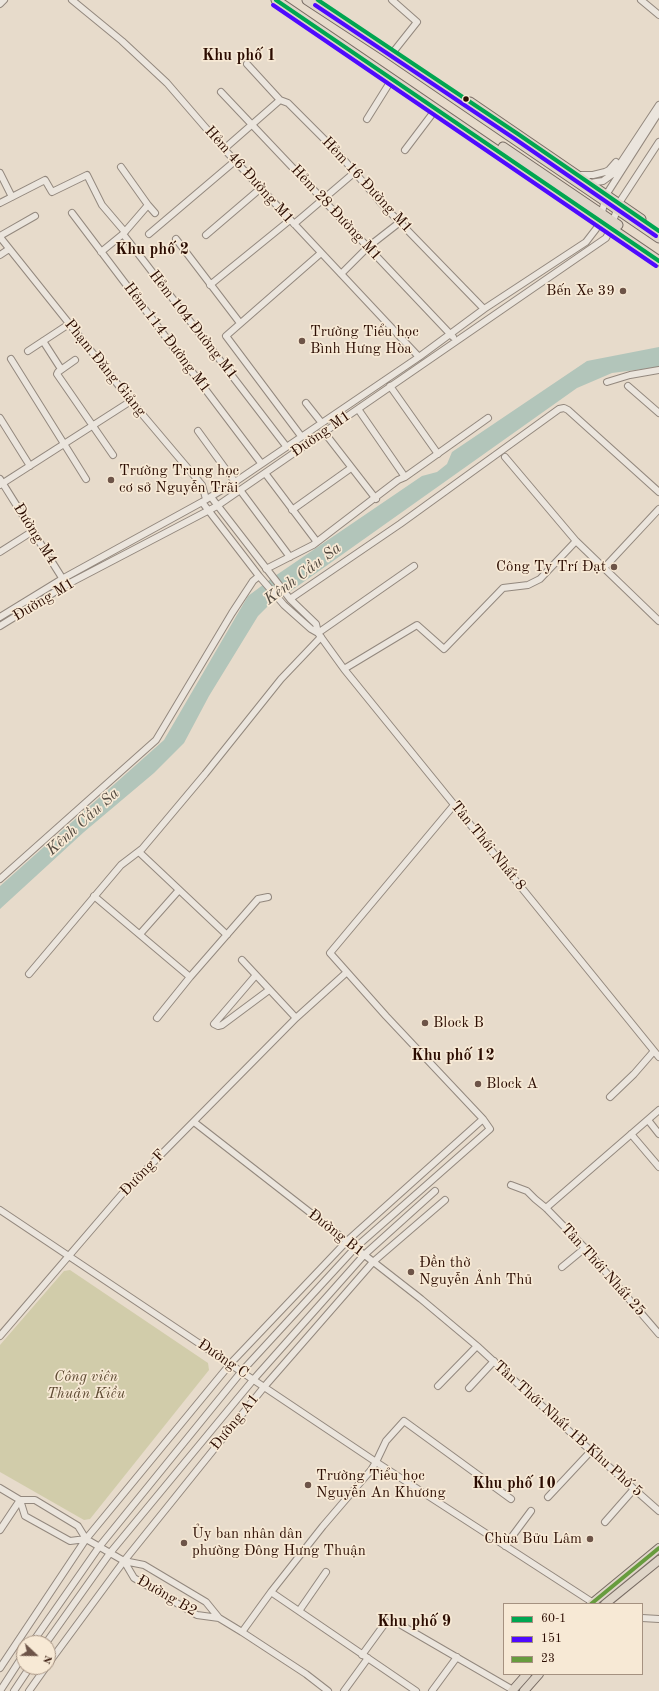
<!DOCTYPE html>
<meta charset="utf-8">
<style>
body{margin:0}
#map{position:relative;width:659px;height:1691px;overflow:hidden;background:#e7dbcb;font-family:"Old Standard TT",serif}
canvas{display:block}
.legend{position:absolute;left:503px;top:1603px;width:140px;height:72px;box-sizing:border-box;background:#f7e9d5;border:1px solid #a59180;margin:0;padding:5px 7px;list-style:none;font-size:12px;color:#2b0c01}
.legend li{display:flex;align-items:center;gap:8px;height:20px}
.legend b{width:20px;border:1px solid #a59180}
.north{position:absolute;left:16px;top:1635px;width:40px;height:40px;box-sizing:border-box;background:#f7e9d5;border:1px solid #a59180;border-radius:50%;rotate:112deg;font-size:11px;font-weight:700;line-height:16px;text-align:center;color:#2b0c01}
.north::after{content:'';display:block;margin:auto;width:14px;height:18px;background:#6d5448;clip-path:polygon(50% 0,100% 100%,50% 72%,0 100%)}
</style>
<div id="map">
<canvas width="659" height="1691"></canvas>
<ul class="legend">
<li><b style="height:5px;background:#00a651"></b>60-1</li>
<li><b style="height:5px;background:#4f0aff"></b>151</li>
<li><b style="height:5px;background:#679c3e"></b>23</li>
</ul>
<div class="north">N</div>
</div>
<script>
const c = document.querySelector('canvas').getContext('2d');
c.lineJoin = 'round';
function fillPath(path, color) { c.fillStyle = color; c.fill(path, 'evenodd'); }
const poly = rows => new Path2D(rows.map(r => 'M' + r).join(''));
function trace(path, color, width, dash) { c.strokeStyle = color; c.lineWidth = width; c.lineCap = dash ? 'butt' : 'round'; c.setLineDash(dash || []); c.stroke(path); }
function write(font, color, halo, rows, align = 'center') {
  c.font = font + ' "Old Standard TT",serif'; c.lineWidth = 3.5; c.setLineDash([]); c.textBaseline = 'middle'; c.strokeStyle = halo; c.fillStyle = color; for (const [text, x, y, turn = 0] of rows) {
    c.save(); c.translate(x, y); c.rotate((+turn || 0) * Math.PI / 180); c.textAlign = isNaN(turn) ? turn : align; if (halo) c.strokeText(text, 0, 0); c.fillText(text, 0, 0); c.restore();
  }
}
const green = poly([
 [70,1270,208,1363,209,1370,90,1519,84,1520,0,1472,0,1345,64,1271]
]);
const water = poly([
 [659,347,659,367,612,373,577,388,288,593,270,604,258,616,209,696,184,743,154,773,84,832,0,909,0,886,164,740,248,596,275,576,422,476,437,472,447,464,452,452,587,361]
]);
const minor = poly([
 [72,0,122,41,167,83,224,149,419,357],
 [392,0,417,22,394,51],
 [641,0,659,15],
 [0,4,4,0],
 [247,64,280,100,288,103,339,154,381,203,484,309],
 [221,92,453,337],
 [367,119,392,79],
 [224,149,280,100],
 [405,150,436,109],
 [121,167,148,205,123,234,286,446],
 [0,173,12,197],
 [578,175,593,175,605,172,609,170,616,162],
 [590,183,603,181,614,173,659,105],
 [0,203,45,180,52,192,87,175,102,205,125,232],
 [148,205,155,213],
 [72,213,261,463],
 [294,224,355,172],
 [149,234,235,161],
 [206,235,261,188],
 [0,236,35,216],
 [0,237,131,401,202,485,206,499],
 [176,239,240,323],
 [101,252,123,234],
 [0,255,9,249],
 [341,274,368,247,400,222],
 [210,285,290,220],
 [43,341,61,369],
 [28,351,69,324],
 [11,359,86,479],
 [75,360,58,372,57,374,113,455],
 [607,382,630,375,659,370],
 [390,386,438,454],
 [628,386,659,413],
 [306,403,321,422],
 [358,409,405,477],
 [0,418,30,466],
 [198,431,235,482],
 [324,432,376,499],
 [301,436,226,336,321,253],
 [505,457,576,541,659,621],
 [265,473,317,542],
 [0,479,64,581],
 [0,485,131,401],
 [240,490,290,557],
 [211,497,290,599,316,624,318,633,344,669,659,1057],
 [202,502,259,576,284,605,311,629,318,633],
 [292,510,351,468],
 [0,552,33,531],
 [604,568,659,509],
 [266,569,313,545,398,480,405,477,488,418],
 [290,599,400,524,559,409,564,408,568,410,659,492],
 [0,617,62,579,202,502,235,482,419,357,484,309,586,242,596,229,600,221,606,195,659,112],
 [0,626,66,585,217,506,606,238,611,228,619,203,659,142],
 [318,633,414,566],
 [344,669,417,625,444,649,503,588,528,585,540,579,576,541],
 [139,852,227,935],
 [0,879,156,740,232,613,253,581,259,576],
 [94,896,190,977],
 [140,934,179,890],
 [242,960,296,1018],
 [29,974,121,865,142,849,205,774,281,679,321,637],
 [256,975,214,1024,218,1026,222,1025,269,990],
 [157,1018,190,977,258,899,268,897],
 [610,1097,634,1074,654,1051],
 [648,1120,659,1134],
 [194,1122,421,1299,477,1346,581,1442,659,1511],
 [631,1134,659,1167],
 [511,1185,527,1191,535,1199,546,1208,585,1248,659,1334],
 [546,1208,659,1110],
 [0,1210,376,1462,595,1604],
 [562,1267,585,1248],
 [0,1336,122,1194,296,1018,347,972],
 [438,1386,477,1346],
 [469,1388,494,1361],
 [0,1488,20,1500,35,1500,78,1526,86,1539,124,1561,144,1565,206,1602,219,1618],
 [548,1497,591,1451],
 [20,1500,25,1516,70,1541,86,1539],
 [605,1522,634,1489],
 [0,1530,20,1500],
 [505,1546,531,1511],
 [124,1561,134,1578,197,1615,219,1618,242,1632,306,1674,328,1691],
 [271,1592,416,1691],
 [299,1611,326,1572],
 [642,1618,659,1619],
 [401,1625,513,1690],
 [242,1632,271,1592,323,1526,371,1470,376,1462,386,1441,404,1421,511,1499],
 [32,1643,99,1547,242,1371,355,1248,490,1129,483,1119,386,1016,330,953,454,805],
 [46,1643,110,1553,253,1380,364,1255,435,1191],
 [362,1655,386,1622],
 [48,1664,124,1561,264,1387,373,1262,445,1200],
 [0,1668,86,1539,231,1363,347,1241,483,1119],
 [0,1691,24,1654],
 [14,1691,30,1667],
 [29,1691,46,1667],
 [344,1691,368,1658],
 [432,1691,457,1657]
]);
const major = poly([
 [591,1604,659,1548],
 [605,1604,659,1560],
 [512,1691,527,1674],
 [524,1691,539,1674]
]);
const highway = poly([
 [276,0,659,261],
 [307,0,385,51,659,238],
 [470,102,641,219],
 [503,147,618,225]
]);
const bus1 = poly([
 [276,0,659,261],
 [318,0,518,134,659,231]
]);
const bus2 = poly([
 [273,5,656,266],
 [315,5,515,139,656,236]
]);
const bus3 = poly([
 [591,1604,659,1548]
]);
const markers = [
 [466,99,3.5,"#2b0c01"],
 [623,291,4,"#6d5448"],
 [302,341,4,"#6d5448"],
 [111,480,4,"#6d5448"],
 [614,567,4,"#6d5448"],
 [425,1023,4,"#6d5448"],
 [478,1084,4,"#6d5448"],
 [411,1272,4,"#6d5448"],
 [308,1485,4,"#6d5448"],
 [590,1539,4,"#6d5448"],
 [184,1543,4,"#6d5448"]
];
const streetNames = [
 ["Hẻm 46 Đường M1",249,175,48],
 ["Hẻm 16 Đường M1",367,185,47],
 ["Hẻm 28 Đường M1",336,213,47],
 ["Hẻm 104 Đường M1",193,325,52],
 ["Hẻm 114 Đường M1",167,338,53],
 ["Phạm Đăng Giảng",105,368,51],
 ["Đường M1",321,434,-35],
 ["Đường M4",35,534,58],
 ["Đường M1",44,600,-31],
 ["Tân Thới Nhất 8",488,846,51],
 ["Đường F",143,1173,-46],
 ["Đường B1",336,1233,38],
 ["Tân Thới Nhất 25",603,1270,48],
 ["Đường C",223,1359,34],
 ["Đường A1",235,1422,-51],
 ["Tân Thới Nhất 1B Khu Phố 5",568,1429,42],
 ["Đường B2",167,1596,30]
];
const poiNames = [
 ["Bến Xe 39",615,291,"right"],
 ["Trường Tiểu học",310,332],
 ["Bình Hưng Hòa",310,349],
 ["Trường Trung học",119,471],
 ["cơ sở Nguyễn Trãi",119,488],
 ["Công Ty Trí Đạt",606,567,"right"],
 ["Block B",433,1023],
 ["Block A",486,1084],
 ["Đền thờ",419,1263],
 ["Nguyễn Ảnh Thủ",419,1280],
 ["Trường Tiểu học",316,1476],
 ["Nguyễn An Khương",316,1493],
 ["Ủy ban nhân dân",192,1534],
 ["phường Đông Hưng Thuận",192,1551],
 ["Chùa Bửu Lâm",582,1539,"right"]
];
const parkNames = [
 ["Công viên",86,1377],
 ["Thuận Kiều",86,1394]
];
const neighbourhoodNames = [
 ["Khu phố 1",239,56],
 ["Khu phố 2",152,250],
 ["Khu phố 12",453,1056],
 ["Khu phố 10",514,1484],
 ["Khu phố 9",414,1622]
];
const waterNames = [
 ["Kênh Cầu Sa",303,574,-37],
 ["Kênh Cầu Sa",83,822,-42]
];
fillPath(green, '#d1ccaa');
fillPath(water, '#b2c5ba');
trace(minor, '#93887e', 8);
trace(major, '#786c64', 10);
trace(highway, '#786c64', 11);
trace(minor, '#ebe5dd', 6);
trace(major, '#dfd5c8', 8);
trace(highway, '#dfd5c8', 9);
trace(bus1, '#00a651', 4);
trace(bus2, '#4f0aff', 4);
trace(bus3, '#679c3e', 4);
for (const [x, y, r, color] of markers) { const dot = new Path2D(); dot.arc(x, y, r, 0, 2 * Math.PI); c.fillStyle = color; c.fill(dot); trace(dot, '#f7e9d5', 1.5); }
write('15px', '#2b0c01', '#f7e9d5', streetNames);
write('15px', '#2b0c01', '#f7e9d5', poiNames, 'left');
write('italic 15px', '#5f4b33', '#f7e9d5', parkNames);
write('bold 16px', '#2b0c01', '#f7e9d5', neighbourhoodNames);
write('italic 16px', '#52493f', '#f7e9d5', waterNames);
</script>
